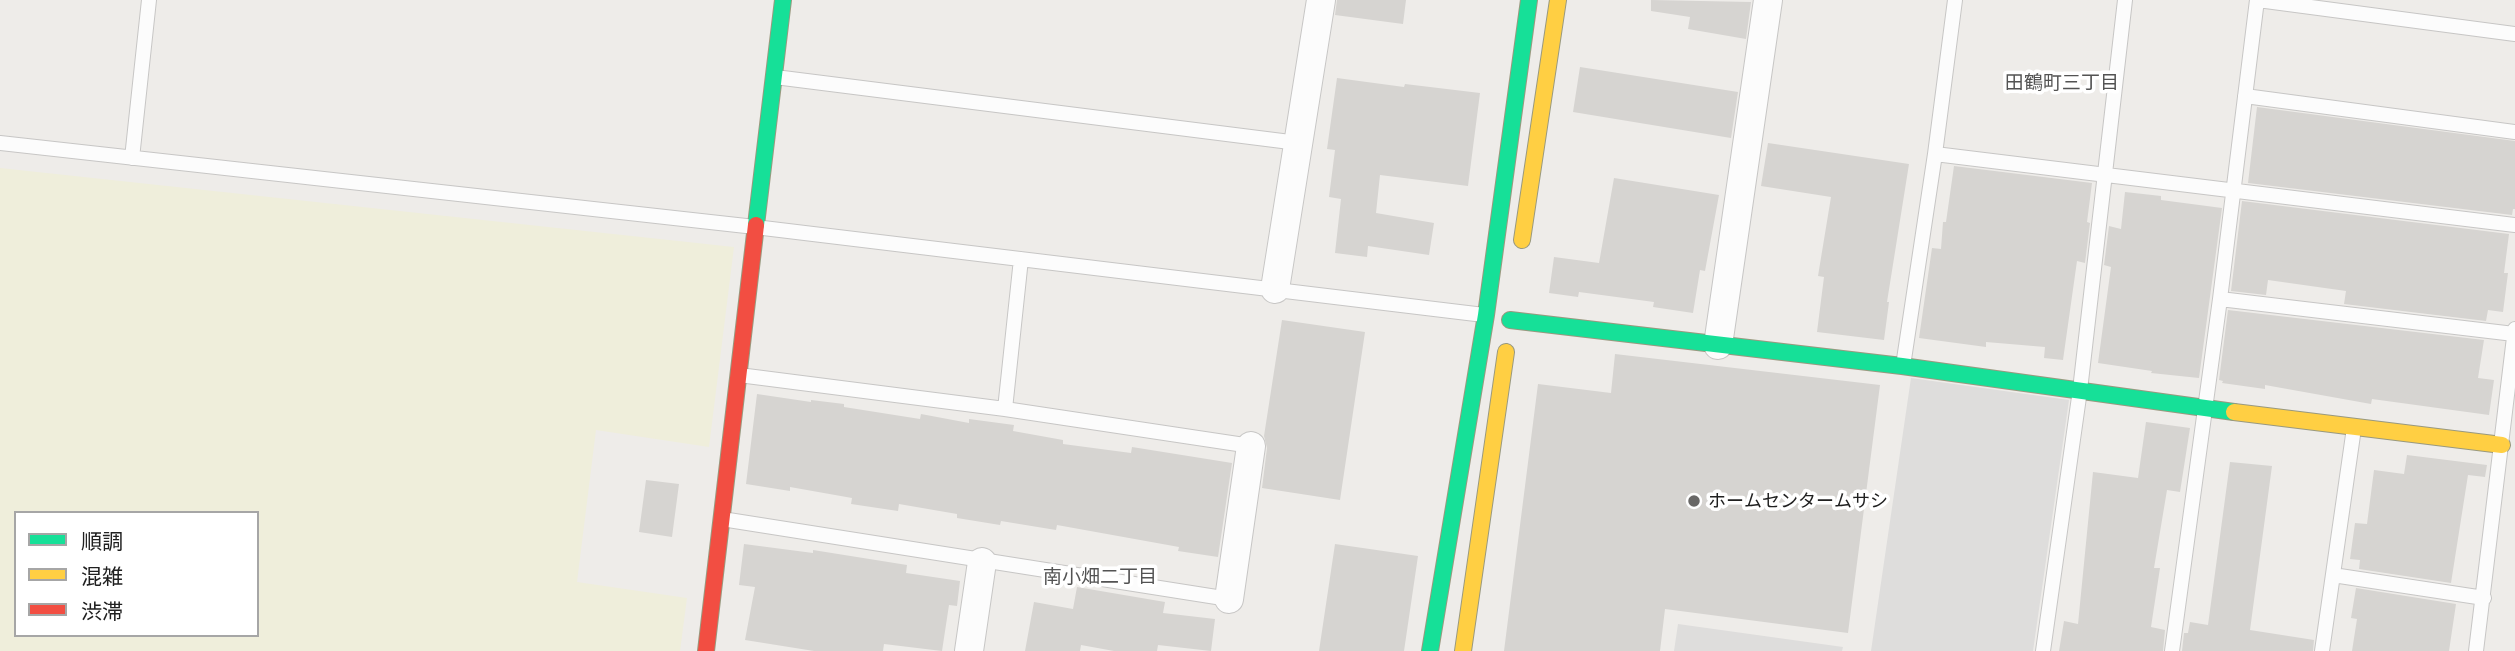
<!DOCTYPE html>
<meta charset="utf-8">
<style>
body{margin:0}
#map{position:relative;width:2515px;height:651px;overflow:hidden;background:#eeece9;font-family:Commissioner,"Noto Sans JP",sans-serif}
canvas{display:block}
.legend{position:absolute;left:14px;top:511px;width:245px;height:126px;box-sizing:border-box;background:#fff;border:2px solid #a6a6a6;margin:0;padding:9px 12px;list-style:none;font-size:21px;color:#202020}
.legend li{display:flex;align-items:center;gap:14px;height:35px}
.legend b{width:35px;border:2px solid #a6a6a6}
</style>
<div id="map">
<canvas width="2515" height="651"></canvas>
<ul class="legend">
<li><b style="height:9px;background:#16e098"></b>順調</li>
<li><b style="height:9px;background:#ffcf43"></b>混雑</li>
<li><b style="height:9px;background:#f24e42"></b>渋滞</li>
</ul>
</div>
<script>
const c = document.querySelector('canvas').getContext('2d');
c.lineJoin = 'round';
function fillPath(path, color) { c.fillStyle = color; c.fill(path, 'evenodd'); }
const poly = rows => new Path2D(rows.map(r => 'M' + r).join(''));
function trace(path, color, width, dash) { c.strokeStyle = color; c.lineWidth = width; c.lineCap = dash ? 'butt' : 'round'; c.setLineDash(dash || []); c.stroke(path); }
function write(font, color, halo, rows, align = 'center') {
  c.font = font + ' Commissioner,"Noto Sans JP",sans-serif'; c.lineWidth = 7; c.setLineDash([]); c.textBaseline = 'middle'; c.strokeStyle = halo; c.fillStyle = color; for (const [text, x, y, turn = 0] of rows) {
    c.save(); c.translate(x, y); c.rotate((+turn || 0) * Math.PI / 180); c.textAlign = isNaN(turn) ? turn : align; if (halo) c.strokeText(text, 0, 0); c.fillText(text, 0, 0); c.restore();
  }
}
const farmland = poly([
 [0,168,734,247,709,447,596,430,577,582,687,598,680,651,0,651],
 [16,513,257,513,257,635,16,635]
]);
const parking = poly([
 [1911,378,2069,400,2033,651,1871,651],
 [1678,624,1843,647,1842,651,1674,651]
]);
const building = poly([
 [1337,0,1406,0,1403,24,1335,15],
 [1651,0,1751,2,1746,39,1688,29,1690,17,1651,11],
 [1580,67,1738,92,1731,138,1573,112],
 [1337,78,1404,87,1405,84,1480,93,1468,186,1380,175,1376,213,1434,223,1429,255,1368,246,1367,257,1335,253,1341,199,1329,197,1335,150,1327,149],
 [2257,107,2515,141,2515,209,2513,209,2512,215,2248,183],
 [1768,143,1909,164,1887,302,1889,302,1884,340,1817,332,1824,277,1818,276,1831,197,1761,186],
 [1954,166,2092,183,2087,222,2090,223,2085,263,2077,261,2063,360,2044,358,2045,347,1986,342,1986,347,1919,338,1932,248,1941,249,1943,222,1946,222],
 [1614,178,1719,195,1705,271,1700,270,1693,313,1653,307,1654,302,1579,292,1578,297,1549,293,1554,257,1599,263],
 [2125,192,2161,196,2161,200,2222,208,2199,378,2151,373,2152,371,2098,363,2111,267,2104,265,2109,226,2121,229],
 [2242,201,2509,234,2504,273,2508,273,2503,312,2488,310,2486,321,2344,304,2346,291,2268,280,2266,295,2231,291],
 [2228,310,2484,340,2478,378,2494,380,2489,415,2372,399,2371,404,2265,385,2265,389,2222,383,2223,381,2219,380],
 [1282,320,1365,332,1340,500,1262,488,1267,448,1264,436],
 [1615,354,1880,385,1848,633,1665,609,1660,651,1504,651,1538,384,1611,393],
 [757,394,811,402,811,400,844,404,844,407,920,419,921,414,969,423,969,419,1014,425,1013,431,1063,440,1063,444,1131,453,1132,447,1232,463,1218,557,1178,551,1179,547,1057,525,1056,530,1001,521,1000,525,957,518,957,514,899,504,898,511,851,504,852,498,790,487,790,491,746,484],
 [2146,422,2190,428,2180,492,2167,490,2154,568,2160,568,2151,627,2165,630,2163,651,2059,651,2064,621,2078,624,2093,472,2138,478],
 [2407,455,2487,465,2485,477,2468,475,2451,583,2359,569,2360,560,2350,559,2355,523,2367,524,2374,470,2404,474],
 [2230,462,2272,466,2250,630,2314,640,2313,651,2182,651,2184,633,2188,633,2190,622,2208,625],
 [646,480,679,484,672,537,639,532],
 [744,544,813,553,813,550,907,565,906,573,960,581,957,606,949,605,942,651,884,644,883,651,814,651,745,640,755,587,739,585],
 [1335,544,1418,556,1404,651,1319,651],
 [1077,587,1165,602,1163,613,1215,619,1211,651,1158,645,1157,651,1114,651,1081,645,1080,651,1025,651,1034,602,1073,609],
 [2356,588,2456,604,2449,651,2352,651,2357,619,2351,618]
]);
const lane = poly([
 [2258,0,2515,34],
 [775,77,1298,143],
 [2245,96,2515,132],
 [0,143,755,227,1484,315],
 [1935,154,2515,225],
 [132,158,149,0],
 [2220,299,2514,334],
 [1903,366,1935,154,1955,0],
 [739,375,1005,409,1251,446],
 [1005,409,1021,259],
 [722,519,1229,599],
 [2333,575,2484,598],
 [2043,651,2080,390,2125,0],
 [2172,651,2220,299,2257,0],
 [2322,651,2354,428],
 [2476,651,2515,329]
]);
const street = poly([
 [1275,289,1321,0],
 [1718,345,1768,0],
 [1229,599,1251,446],
 [969,651,982,562]
]);
const fast = poly([
 [756,225,783,0],
 [1510,320,1902,366,2234,412],
 [1430,651,1486,315,1529,0]
]);
const slow = poly([
 [1522,240,1558,0],
 [2234,412,2502,445],
 [1463,651,1506,352]
]);
const jam = poly([
 [706,651,756,225]
]);
const markers = [
 [1694,501,7,"#686766"]
];
const poiNames = [
 ["ホームセンタームサシ",1708,501]
];
const neighbourhoodNames = [
 ["田鶴町三丁目",2062,83],
 ["南小畑二丁目",1100,577]
];
fillPath(farmland, '#efeedb');
fillPath(parking, '#dedddc');
fillPath(building, '#d6d4d1');
trace(lane, '#c7c6c5', 16);
trace(street, '#c7c6c5', 30);
trace(fast, '#99997f', 18);
trace(slow, '#99997f', 18);
trace(jam, '#99997f', 18);
trace(lane, '#fcfcfc', 14);
trace(street, '#fcfcfc', 28);
trace(fast, '#16e098', 16);
trace(slow, '#ffcf43', 16);
trace(jam, '#f24e42', 16);
for (const [x, y, r, color] of markers) { const dot = new Path2D(); dot.arc(x, y, r, 0, 2 * Math.PI); c.fillStyle = color; c.fill(dot); trace(dot, '#fff', 2.5); }
write('18px', '#202020', '#fff', poiNames, 'left');
write('19px', '#535353', '#fff', neighbourhoodNames);
</script>
